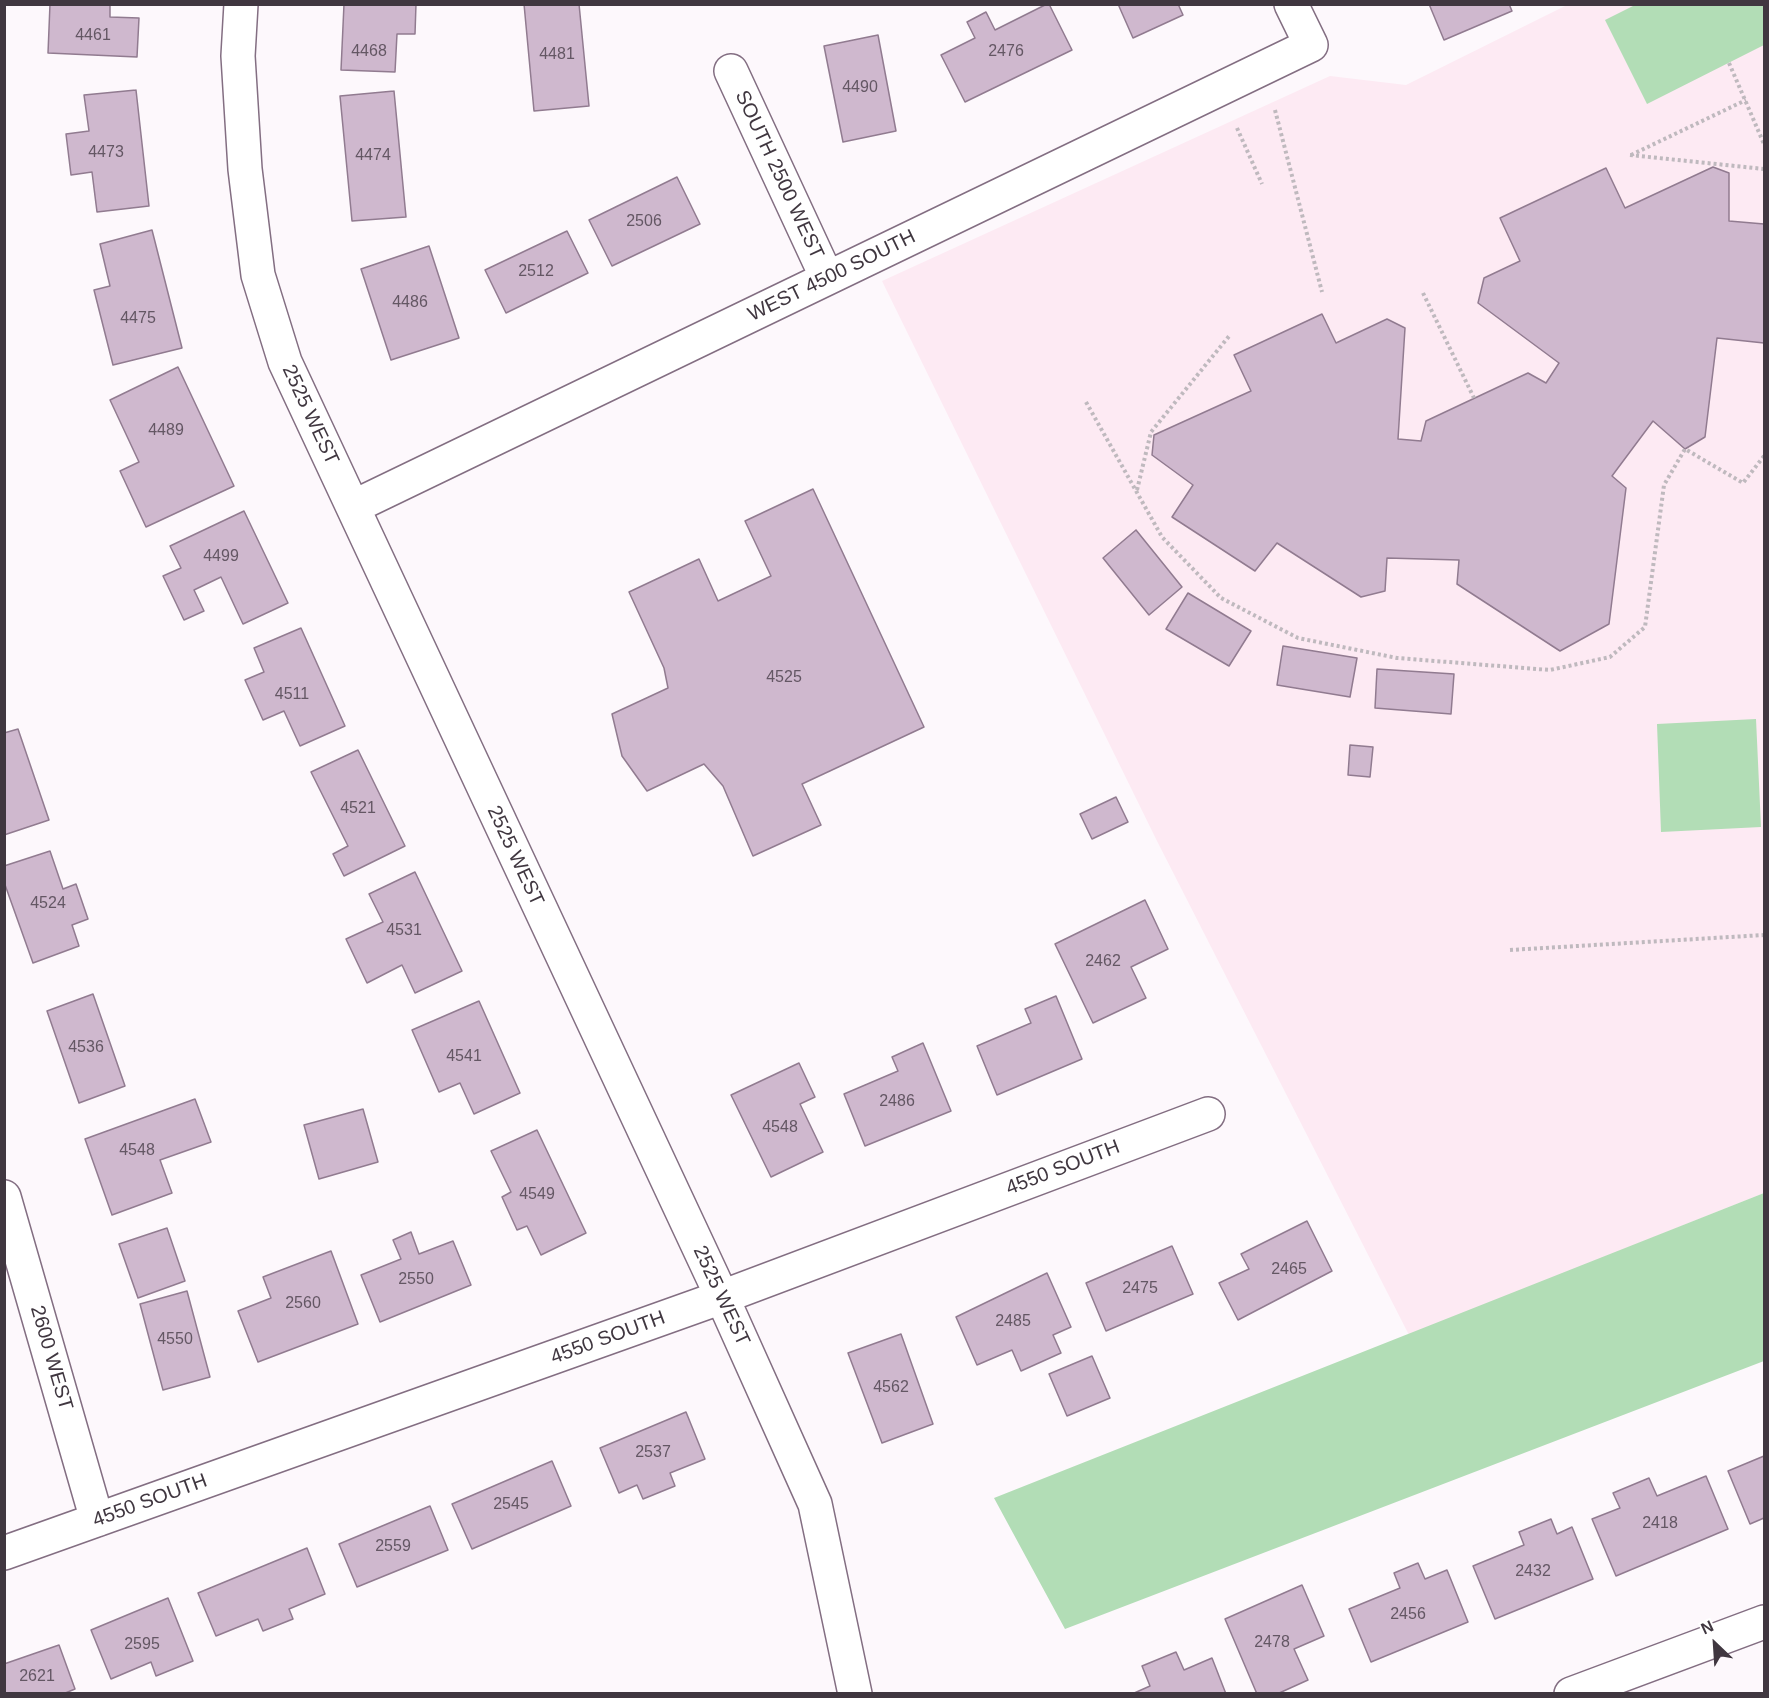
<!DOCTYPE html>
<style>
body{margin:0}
#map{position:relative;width:1769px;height:1698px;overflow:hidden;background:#fdf8fc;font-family:Arial,sans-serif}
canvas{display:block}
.frame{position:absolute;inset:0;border:6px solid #403740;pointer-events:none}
.north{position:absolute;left:1685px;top:1614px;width:60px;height:60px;-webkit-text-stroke:4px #fff;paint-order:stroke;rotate:335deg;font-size:16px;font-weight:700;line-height:24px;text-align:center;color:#403740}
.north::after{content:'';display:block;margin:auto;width:21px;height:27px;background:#403740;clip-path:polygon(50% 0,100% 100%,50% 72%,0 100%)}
</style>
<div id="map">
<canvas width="1769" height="1698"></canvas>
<div class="frame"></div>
<div class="north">N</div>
</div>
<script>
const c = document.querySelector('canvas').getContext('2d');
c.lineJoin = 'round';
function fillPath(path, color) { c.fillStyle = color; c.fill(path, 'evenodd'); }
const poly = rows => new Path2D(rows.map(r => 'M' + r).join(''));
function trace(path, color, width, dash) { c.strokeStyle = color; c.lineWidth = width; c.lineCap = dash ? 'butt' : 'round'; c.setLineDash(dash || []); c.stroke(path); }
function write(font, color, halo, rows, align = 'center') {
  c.font = font + ' Arial,sans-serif'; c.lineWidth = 6; c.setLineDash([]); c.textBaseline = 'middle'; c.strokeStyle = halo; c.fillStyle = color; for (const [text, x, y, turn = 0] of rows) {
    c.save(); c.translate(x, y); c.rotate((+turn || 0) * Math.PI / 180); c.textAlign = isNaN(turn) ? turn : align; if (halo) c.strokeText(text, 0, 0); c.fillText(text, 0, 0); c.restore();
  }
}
const education = poly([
 [1567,5,1764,5,1764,1193,1409,1335,1157,841,882,281,1330,76,1406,85]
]);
const green = poly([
 [1637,4,1764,5,1764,45,1647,104,1605,20],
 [1756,719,1761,827,1661,832,1657,724],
 [1764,1193,1764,1361,1065,1629,994,1498]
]);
const building = poly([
 [50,4,110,4,110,17,139,18,137,57,48,53,50,4],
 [344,4,416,4,415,34,397,34,395,72,341,70,344,4],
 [524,4,579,4,589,106,534,111,524,4],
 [1047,4,1049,4,1072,50,965,102,941,55,975,38,967,22,986,12,995,30,1047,4],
 [1118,4,1178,4,1183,15,1133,38,1118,4],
 [1429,4,1509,4,1512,11,1444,40,1429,4],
 [878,35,896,131,843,142,824,46,878,35],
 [136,90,149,206,97,212,92,172,71,175,66,134,89,131,84,95,136,90],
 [394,91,406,217,352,221,340,96,394,91],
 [1713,167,1729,173,1729,221,1764,224,1764,343,1717,338,1705,437,1685,449,1653,421,1612,476,1626,488,1609,624,1560,651,1457,584,1459,560,1387,558,1385,591,1361,597,1277,543,1255,571,1172,517,1193,485,1152,455,1154,435,1251,391,1234,355,1322,314,1336,343,1387,319,1405,328,1398,439,1421,441,1426,421,1528,373,1546,383,1559,363,1478,303,1484,278,1520,261,1500,218,1606,168,1625,208,1713,167],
 [677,177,700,224,612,266,589,220,677,177],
 [152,230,182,348,113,365,94,290,110,286,100,244,152,230],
 [567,231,588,273,506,313,485,270,567,231],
 [429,246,459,338,391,360,361,269,429,246],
 [178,367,234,486,146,527,120,471,139,462,110,400,178,367],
 [813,489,924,727,802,784,821,825,753,856,723,786,704,764,647,791,622,756,612,714,668,688,664,668,629,592,699,559,718,601,771,576,745,521,813,489],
 [244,511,288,603,243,624,221,577,194,590,204,611,184,620,163,576,181,568,170,546,244,511],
 [1136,530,1182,587,1149,615,1103,558,1136,530],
 [1188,593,1251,631,1229,666,1166,629,1188,593],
 [301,628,345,726,300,746,284,711,263,720,245,680,264,672,254,648,301,628],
 [1283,646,1357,658,1350,697,1277,685,1283,646],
 [1377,669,1454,674,1451,714,1375,708,1377,669],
 [18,729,49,820,4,835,4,733,18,729],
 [1350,745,1373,747,1370,777,1348,775,1350,745],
 [358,750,405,846,344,876,333,854,348,846,311,772,358,750],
 [1116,797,1128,822,1092,839,1080,814,1116,797],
 [50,851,63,889,76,884,88,919,72,925,79,946,33,963,4,882,4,866,50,851],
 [415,872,462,971,415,993,402,965,367,983,346,939,383,922,369,894,415,872],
 [1145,900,1168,949,1131,967,1146,998,1093,1023,1055,944,1145,900],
 [93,994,125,1086,79,1103,47,1011,93,994],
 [1056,996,1082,1059,997,1095,977,1046,1031,1023,1025,1009,1056,996],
 [479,1001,520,1093,474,1114,460,1083,439,1092,412,1030,479,1001],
 [923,1043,951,1111,865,1146,844,1094,898,1071,892,1057,923,1043],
 [799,1063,815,1097,800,1104,823,1152,771,1177,731,1095,799,1063],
 [195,1099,211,1142,160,1160,172,1193,112,1215,85,1139,195,1099],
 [363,1109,378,1162,319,1179,304,1125,363,1109],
 [537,1130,586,1233,541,1255,527,1226,517,1230,502,1197,511,1192,491,1151,537,1130],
 [1307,1221,1332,1271,1238,1320,1219,1283,1249,1269,1241,1254,1307,1221],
 [167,1228,185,1281,138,1298,119,1244,167,1228],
 [411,1232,419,1254,453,1241,471,1285,380,1322,361,1275,401,1259,393,1240,411,1232],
 [1172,1246,1193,1294,1106,1331,1086,1283,1172,1246],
 [331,1251,358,1324,258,1362,238,1311,271,1298,263,1277,331,1251],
 [1047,1273,1071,1327,1053,1335,1061,1353,1021,1371,1012,1350,977,1365,956,1317,1047,1273],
 [187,1291,210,1377,163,1390,140,1304,187,1291],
 [901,1334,933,1424,882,1443,848,1353,901,1334],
 [1092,1356,1110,1398,1067,1416,1049,1374,1092,1356],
 [686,1412,705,1459,670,1473,675,1486,643,1499,637,1485,619,1493,600,1448,686,1412],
 [1764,1456,1764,1518,1750,1524,1728,1471,1764,1456],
 [552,1461,571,1506,472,1549,452,1504,552,1461],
 [1706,1476,1728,1529,1616,1576,1592,1519,1620,1508,1613,1493,1649,1478,1657,1496,1706,1476],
 [430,1506,448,1550,357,1587,339,1544,430,1506],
 [1551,1519,1557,1534,1572,1527,1593,1579,1495,1619,1473,1566,1524,1545,1519,1532,1551,1519],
 [307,1548,325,1594,289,1609,293,1619,263,1631,258,1619,216,1636,198,1593,307,1548],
 [1418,1563,1425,1579,1447,1570,1468,1622,1371,1662,1349,1609,1400,1588,1394,1573,1418,1563],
 [1302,1585,1324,1636,1294,1649,1308,1680,1277,1694,1257,1694,1225,1619,1302,1585],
 [168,1598,193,1661,156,1676,151,1662,111,1679,91,1630,168,1598],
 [59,1645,75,1689,63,1694,4,1694,4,1664,59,1645],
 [1176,1652,1184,1670,1212,1658,1226,1694,1132,1694,1150,1686,1142,1666,1176,1652]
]);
const path = poly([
 [1729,63,1764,144],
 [1275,110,1322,292],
 [1237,128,1262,184],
 [1630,155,1764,169],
 [1631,155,1746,100],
 [1423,293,1474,398],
 [1086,402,1162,537,1221,598,1298,638,1397,658,1550,670,1610,657,1645,627,1664,485,1685,449,1743,483,1764,456],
 [1137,490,1151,432,1230,335],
 [1510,950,1764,935]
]);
const minor = poly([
 [241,4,238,56,245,169,258,275,285,362,722,1297,815,1504,855,1694],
 [731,71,827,278],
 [353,507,1311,45,1291,4],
 [4,1197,97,1520],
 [4,1553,722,1297,1208,1114],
 [1571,1694,1764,1622]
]);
const numberNames = [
 ["4461",93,36],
 ["4468",369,52],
 ["2476",1006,52],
 ["4481",557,55],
 ["4490",860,88],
 ["4473",106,153],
 ["4474",373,156],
 ["2506",644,222],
 ["2512",536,272],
 ["4486",410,303],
 ["4475",138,319],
 ["4489",166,431],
 ["4499",221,557],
 ["4525",784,678],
 ["4511",292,695],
 ["4521",358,809],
 ["4524",48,904],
 ["4531",404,931],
 ["2462",1103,962],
 ["4536",86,1048],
 ["4541",464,1057],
 ["2486",897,1102],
 ["4548",780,1128],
 ["4548",137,1151],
 ["4549",537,1195],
 ["2465",1289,1270],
 ["2550",416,1280],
 ["2475",1140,1289],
 ["2560",303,1304],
 ["2485",1013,1322],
 ["4550",175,1340],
 ["4562",891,1388],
 ["2537",653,1453],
 ["2545",511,1505],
 ["2418",1660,1524],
 ["2559",393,1547],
 ["2432",1533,1572],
 ["2456",1408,1615],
 ["2478",1272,1643],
 ["2595",142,1645],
 ["2621",37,1677]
];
const streetNames = [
 ["SOUTH 2500 WEST",779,175,65],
 ["WEST 4500 SOUTH",832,276,-26],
 ["2525 WEST",310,415,65],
 ["2525 WEST",515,856,65],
 ["4550 SOUTH",1063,1168,-21],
 ["2525 WEST",721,1296,65],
 ["4550 SOUTH",608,1338,-20],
 ["2600 WEST",51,1358,74],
 ["4550 SOUTH",150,1501,-20]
];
fillPath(education, '#fdeaf3');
fillPath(green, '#b2ddb6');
fillPath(building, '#cfb8ce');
trace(building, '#917b90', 1.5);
trace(minor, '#836e82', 36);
trace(path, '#bfb9be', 4, [3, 3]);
trace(minor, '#fff', 33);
write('16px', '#645764', null, numberNames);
write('20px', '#403740', '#fff', streetNames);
</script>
